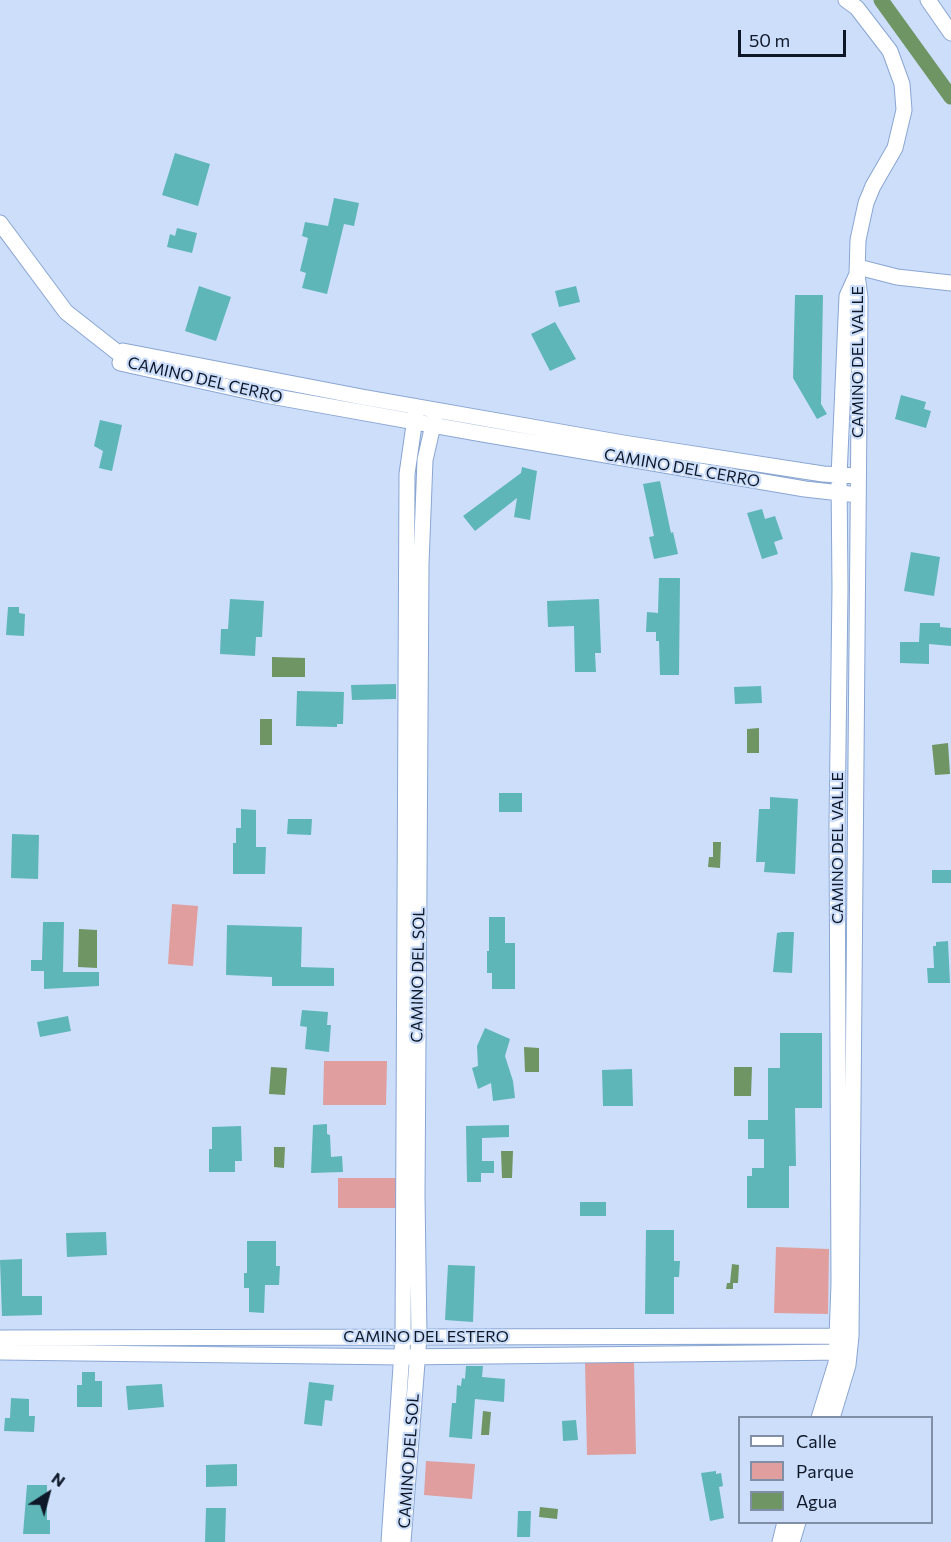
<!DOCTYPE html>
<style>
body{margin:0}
#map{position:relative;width:951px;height:1542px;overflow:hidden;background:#ccdefa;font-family:Commissioner,sans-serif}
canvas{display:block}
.legend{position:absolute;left:738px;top:1416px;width:195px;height:108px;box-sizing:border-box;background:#ccdefa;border:2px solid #808ea6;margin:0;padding:8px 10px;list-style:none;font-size:18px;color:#0d1728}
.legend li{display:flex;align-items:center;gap:12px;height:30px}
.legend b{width:30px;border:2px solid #808ea6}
.north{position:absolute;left:18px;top:1464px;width:60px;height:60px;-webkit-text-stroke:4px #ccdefa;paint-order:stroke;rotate:36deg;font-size:16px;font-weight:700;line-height:24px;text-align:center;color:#0d1728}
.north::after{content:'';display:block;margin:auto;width:21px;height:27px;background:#0d1728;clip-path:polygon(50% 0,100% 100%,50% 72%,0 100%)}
.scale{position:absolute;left:738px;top:30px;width:108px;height:27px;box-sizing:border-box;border:3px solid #0d1728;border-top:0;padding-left:8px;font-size:18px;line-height:21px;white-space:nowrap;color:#0d1728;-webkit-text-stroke:4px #ccdefa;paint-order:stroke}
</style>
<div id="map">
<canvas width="951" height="1542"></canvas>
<ul class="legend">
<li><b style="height:8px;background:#fff"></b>Calle</li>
<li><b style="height:16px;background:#e09e9e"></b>Parque</li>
<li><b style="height:16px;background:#6e9563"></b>Agua</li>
</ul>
<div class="north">N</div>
<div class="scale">50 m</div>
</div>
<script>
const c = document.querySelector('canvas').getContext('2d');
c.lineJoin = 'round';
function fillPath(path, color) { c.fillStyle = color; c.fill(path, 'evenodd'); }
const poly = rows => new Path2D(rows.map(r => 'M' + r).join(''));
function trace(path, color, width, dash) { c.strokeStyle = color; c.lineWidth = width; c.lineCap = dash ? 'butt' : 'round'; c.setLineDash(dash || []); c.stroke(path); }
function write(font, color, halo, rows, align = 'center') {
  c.font = font + ' Commissioner,sans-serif'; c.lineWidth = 4.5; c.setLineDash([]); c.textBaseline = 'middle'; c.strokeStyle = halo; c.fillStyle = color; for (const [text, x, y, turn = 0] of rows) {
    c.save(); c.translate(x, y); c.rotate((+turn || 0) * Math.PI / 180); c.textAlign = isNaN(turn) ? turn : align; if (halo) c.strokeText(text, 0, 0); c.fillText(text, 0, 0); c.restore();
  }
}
const green = poly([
 [172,904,198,906,193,966,168,964],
 [324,1061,387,1061,386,1105,323,1105],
 [338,1178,396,1178,396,1208,338,1208],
 [776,1247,829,1249,828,1314,774,1313],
 [634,1361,636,1454,587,1455,585,1362],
 [426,1461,475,1464,472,1499,424,1495]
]);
const water = poly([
 [272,657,305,658,305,677,272,677],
 [260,719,272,719,272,745,260,745],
 [759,728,759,753,747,753,747,729],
 [948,743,950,774,935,775,932,745],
 [713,842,721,842,720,868,708,867,709,857,713,857],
 [79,929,97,930,97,968,78,967],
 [524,1047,539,1048,539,1072,525,1072],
 [271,1067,287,1068,285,1095,269,1094],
 [734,1067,752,1067,751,1096,734,1096],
 [274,1147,285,1147,284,1168,274,1167],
 [501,1151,513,1151,512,1178,502,1178],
 [732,1264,739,1265,738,1283,733,1283,733,1289,726,1289,727,1283,730,1283],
 [483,1411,491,1412,489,1435,481,1435],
 [540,1507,558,1509,557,1519,539,1517]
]);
const canal = poly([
 [881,0,951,97]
]);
const building = poly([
 [175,153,210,164,198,206,162,195],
 [334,198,359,203,354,226,344,224,327,294,302,288,306,273,300,271,308,238,302,236,305,222,328,226],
 [177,228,197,233,192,253,167,247,170,234,175,236],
 [199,286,231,297,216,341,185,331],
 [576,286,580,302,559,307,555,291],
 [795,295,823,295,821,404,827,414,817,419,793,378],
 [555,322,576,359,550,371,531,334],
 [901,395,926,402,924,409,931,411,926,428,895,419],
 [100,420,122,425,112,471,99,468,103,451,94,446],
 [522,467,537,471,530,520,514,517,517,498,475,531,463,516,521,473],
 [660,481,671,533,673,532,678,554,654,559,649,537,654,536,643,484],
 [762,509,765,519,775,516,783,539,774,542,778,554,762,559,747,513],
 [911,552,940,557,934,596,904,591],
 [659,578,680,578,679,675,660,675,659,641,656,641,656,632,646,632,647,612,658,613],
 [230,599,264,601,262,637,256,637,255,656,220,654,221,629,228,629],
 [599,599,601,653,595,653,596,672,575,672,574,626,548,627,547,601],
 [8,607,19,607,19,613,25,614,24,636,6,635],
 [920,623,940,623,940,627,951,628,951,646,929,644,929,664,900,663,900,642,919,642],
 [396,684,396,699,352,700,351,685],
 [761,686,762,703,735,704,734,687],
 [297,691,344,692,343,724,337,724,337,727,296,726],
 [499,793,522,793,522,812,499,812],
 [770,797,798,799,795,874,764,872,765,862,756,862,759,809,770,809],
 [241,809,256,810,256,847,266,847,265,874,233,874,233,843,236,843,236,828,241,828],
 [288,819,312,819,311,835,287,834],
 [12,834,39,835,38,879,11,878],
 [932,870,951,870,951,883,932,883],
 [489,917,505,917,505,943,515,943,515,989,492,989,492,973,487,973,487,951,489,951],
 [43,922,64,922,63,972,99,972,99,986,44,989,44,971,31,971,31,960,42,960],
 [227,925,302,927,301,967,334,968,334,986,272,986,272,977,226,975],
 [782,932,794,932,792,973,773,972,777,933],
 [948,941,950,983,928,983,927,968,934,968,933,946,936,946,936,942],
 [302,1010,328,1012,327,1025,331,1025,329,1052,305,1049,307,1027,300,1026],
 [68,1016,71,1031,40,1037,37,1022],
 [485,1028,510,1039,505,1056,513,1081,515,1098,493,1101,491,1083,478,1089,472,1068,478,1066,477,1046],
 [780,1033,822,1033,822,1108,795,1108,796,1166,789,1166,789,1208,747,1208,747,1176,752,1176,752,1168,764,1168,764,1139,748,1139,748,1120,768,1120,768,1068,780,1068],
 [632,1069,633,1106,603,1106,602,1070],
 [327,1124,327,1134,330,1135,331,1157,342,1156,343,1172,311,1173,313,1125],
 [509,1125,509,1137,482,1138,482,1161,494,1161,494,1173,481,1173,481,1182,467,1182,466,1126],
 [241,1126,242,1161,235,1161,235,1172,209,1172,209,1149,212,1149,212,1127],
 [580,1202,606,1202,606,1216,580,1216],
 [646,1230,674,1230,674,1261,680,1261,679,1277,674,1277,674,1314,645,1314],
 [106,1232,107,1255,67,1257,66,1233],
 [247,1241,276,1241,276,1266,280,1266,279,1285,265,1285,264,1313,249,1312,249,1288,244,1288,244,1273,247,1273],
 [22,1259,22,1296,42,1296,42,1315,2,1316,0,1260],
 [448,1265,475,1266,473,1322,445,1320],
 [466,1366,483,1366,482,1377,505,1379,504,1402,475,1399,472,1439,449,1437,452,1403,456,1403,457,1385,461,1386,462,1378,465,1379],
 [82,1372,95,1372,95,1381,102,1381,102,1407,77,1407,77,1385,82,1385],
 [309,1382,334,1385,332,1401,325,1400,322,1426,304,1424],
 [162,1384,164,1407,128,1410,126,1386],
 [11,1398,29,1399,29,1416,35,1416,34,1432,4,1431,5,1418,10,1418],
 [576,1420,578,1440,563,1441,562,1421],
 [237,1464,237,1486,206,1487,206,1465],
 [716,1471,716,1474,721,1473,723,1486,719,1487,724,1518,710,1521,701,1473],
 [27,1485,47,1485,47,1520,50,1520,50,1534,23,1534],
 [206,1508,226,1508,225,1542,205,1542],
 [518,1511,531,1511,530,1537,517,1537]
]);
const minor = poly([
 [928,0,951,33],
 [0,223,66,312,122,356],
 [858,267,897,277,951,283],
 [858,495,805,489,477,433,265,395,120,363,123,351,362,397,623,443,823,474,858,476],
 [0,1338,845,1336],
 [0,1352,402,1357,846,1352],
 [819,1418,836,1363,839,1284,837,826,840,588,839,476,847,296,857,274],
 [832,1418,848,1365,851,1336,860,298,857,274,858,240,866,203,873,186,895,148,904,110,902,84,890,51,857,8,846,0],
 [389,1542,403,1337,407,474,416,411],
 [403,1542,419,1337,417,1195,421,564,425,460,435,416],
 [780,1542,785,1522],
 [792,1542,798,1522]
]);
const streetNames = [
 ["CAMINO DEL VALLE",858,362,-90],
 ["CAMINO DEL CERRO",205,380,13],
 ["CAMINO DEL CERRO",682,468,10],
 ["CAMINO DEL VALLE",838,848,-90],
 ["CAMINO DEL SOL",418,975,-89],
 ["CAMINO DEL ESTERO",426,1337],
 ["CAMINO DEL SOL",409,1461,-86]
];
fillPath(green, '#e09e9e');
fillPath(water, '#6e9563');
trace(canal, '#6e9563', 15);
fillPath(building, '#5fb6b9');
trace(minor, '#8aa6d2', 17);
trace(minor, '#fff', 15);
write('16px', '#0d1728', '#ccdefa', streetNames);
</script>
